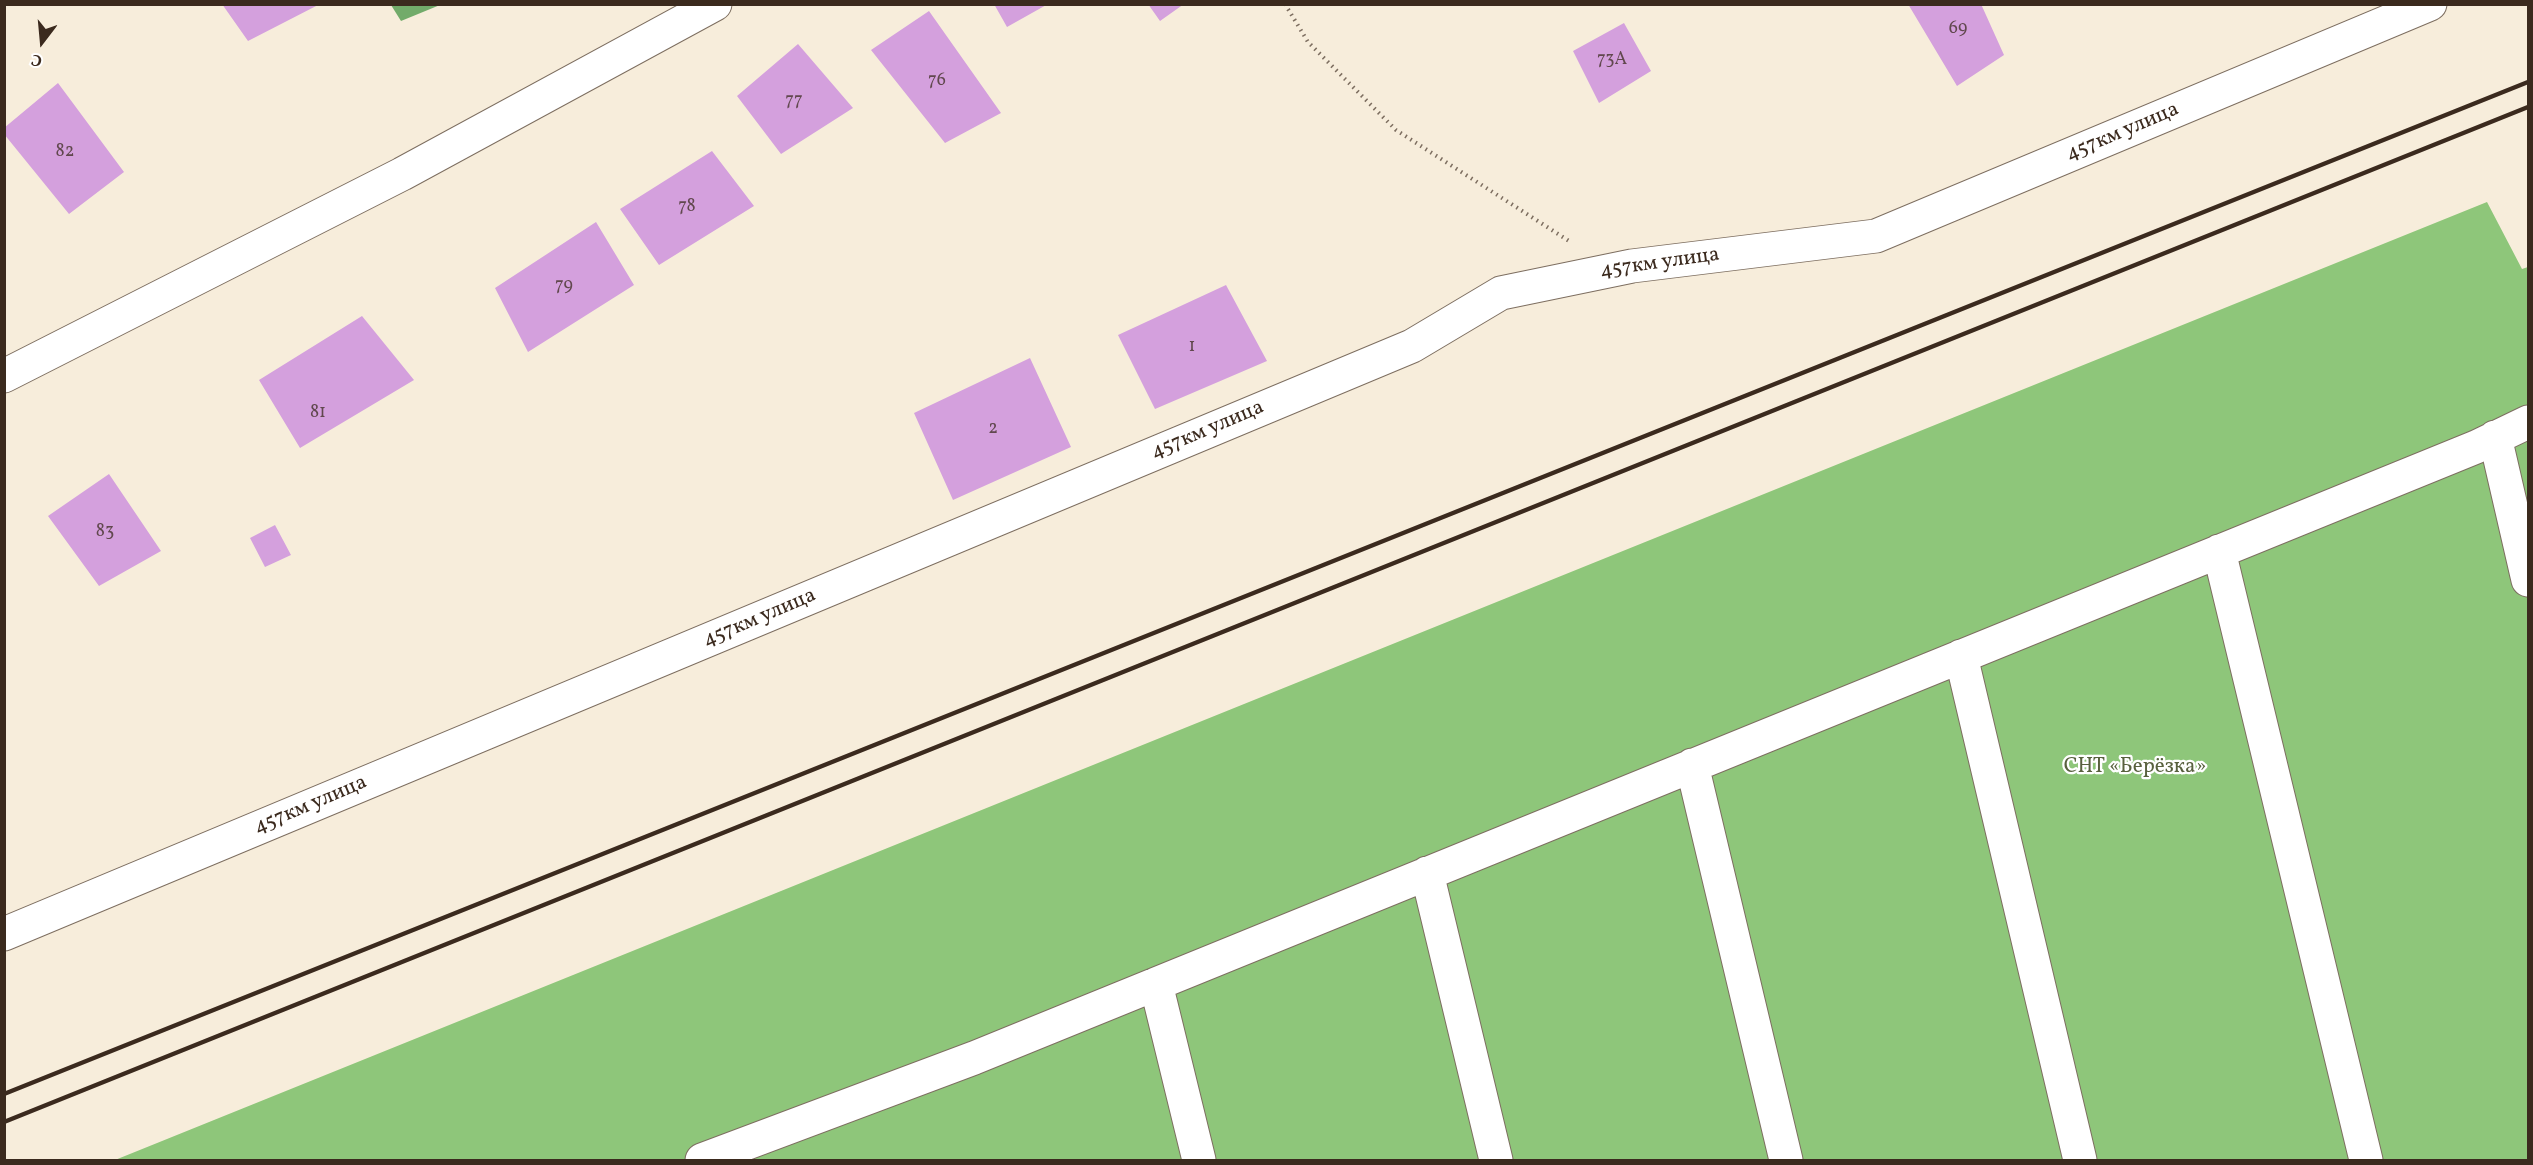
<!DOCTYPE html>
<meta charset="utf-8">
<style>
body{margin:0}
#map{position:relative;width:2533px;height:1165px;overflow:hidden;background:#f7eddb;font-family:Vollkorn,serif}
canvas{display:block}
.frame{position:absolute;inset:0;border:6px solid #3b2a1e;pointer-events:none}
.north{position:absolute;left:12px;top:12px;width:60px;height:60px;-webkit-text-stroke:4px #fff;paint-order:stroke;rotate:196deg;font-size:16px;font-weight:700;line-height:24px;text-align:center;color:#3b2a1e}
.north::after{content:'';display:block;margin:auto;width:21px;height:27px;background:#3b2a1e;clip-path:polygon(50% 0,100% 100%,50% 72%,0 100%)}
</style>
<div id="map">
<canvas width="2533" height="1165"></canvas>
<div class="frame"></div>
<div class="north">С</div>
</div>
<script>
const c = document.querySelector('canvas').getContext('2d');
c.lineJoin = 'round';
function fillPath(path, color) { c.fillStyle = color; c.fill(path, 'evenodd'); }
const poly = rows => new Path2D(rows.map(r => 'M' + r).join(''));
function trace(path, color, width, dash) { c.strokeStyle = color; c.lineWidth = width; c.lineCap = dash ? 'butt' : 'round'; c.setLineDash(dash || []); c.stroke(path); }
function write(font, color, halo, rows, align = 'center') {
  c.font = font + ' Vollkorn,serif'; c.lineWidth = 4.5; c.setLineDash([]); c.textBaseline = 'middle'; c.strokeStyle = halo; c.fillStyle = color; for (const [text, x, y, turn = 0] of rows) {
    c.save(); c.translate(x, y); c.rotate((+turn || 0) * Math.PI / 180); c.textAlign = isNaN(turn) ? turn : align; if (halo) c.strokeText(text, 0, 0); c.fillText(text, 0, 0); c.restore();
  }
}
const green = poly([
 [2487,202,2522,269,2528,267,2528,1160,115,1160]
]);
const forest = poly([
 [391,5,440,5,401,21]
]);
const building = poly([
 [222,4,320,4,248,41],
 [994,4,1048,4,1007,27],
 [1148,4,1184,4,1160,21],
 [1908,4,1981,4,2004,55,1957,86],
 [929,11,1001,113,945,143,871,50],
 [1624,23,1651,71,1599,103,1573,51],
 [798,44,853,108,781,154,737,96],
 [58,83,124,172,69,214,4,134,4,128],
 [712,151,754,206,659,265,620,209],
 [596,222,634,285,528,352,495,288],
 [1226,285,1267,361,1155,409,1118,335],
 [362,316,414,380,300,448,259,380],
 [1030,358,1071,447,953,500,914,413],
 [109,474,161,551,99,586,48,516],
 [275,525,291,555,265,567,250,538]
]);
const path = poly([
 [1285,4,1308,42,1396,130,1569,241]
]);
const minor = poly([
 [2495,437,2528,580],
 [2219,551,2366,1160],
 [1961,656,2080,1160],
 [1692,765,1786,1160],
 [1427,873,1496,1160],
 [4,934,1412,346,1501,293,1632,266,1876,236,2430,4],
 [1156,984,1199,1160],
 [702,1160,974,1058,2476,447,2528,422]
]);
const major = poly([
 [4,376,402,174,715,4]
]);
const rail = poly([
 [4,1094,2528,82],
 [4,1122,2528,107]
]);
const numberNames = [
 ["69",1958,30],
 ["73А",1612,61],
 ["76",937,82],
 ["77",794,102],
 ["82",65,153],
 ["78",687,208],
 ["79",564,287],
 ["1",1192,348],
 ["81",318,414],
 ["2",993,430],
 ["83",105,533]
];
const streetNames = [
 ["457км улица",2123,133,-23],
 ["457км улица",1660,264,-8],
 ["457км улица",1208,431,-23],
 ["457км улица",760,619,-23],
 ["457км улица",311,806,-23]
];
const parkNames = [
 ["СНТ «Берёзка»",2135,768]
];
fillPath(green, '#8ec67a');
fillPath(forest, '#72ab6a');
fillPath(building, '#d4a0dd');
trace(minor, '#7d6e60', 35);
trace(major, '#7d6e60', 35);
trace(path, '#7d6e60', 4, [1.5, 4.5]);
trace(minor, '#fff', 33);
trace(major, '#fff', 33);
trace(rail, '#3b2a1e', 4.5);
write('18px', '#61484e', null, numberNames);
write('21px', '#3b2a1e', '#fff', streetNames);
write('21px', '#58613e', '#fff', parkNames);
</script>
